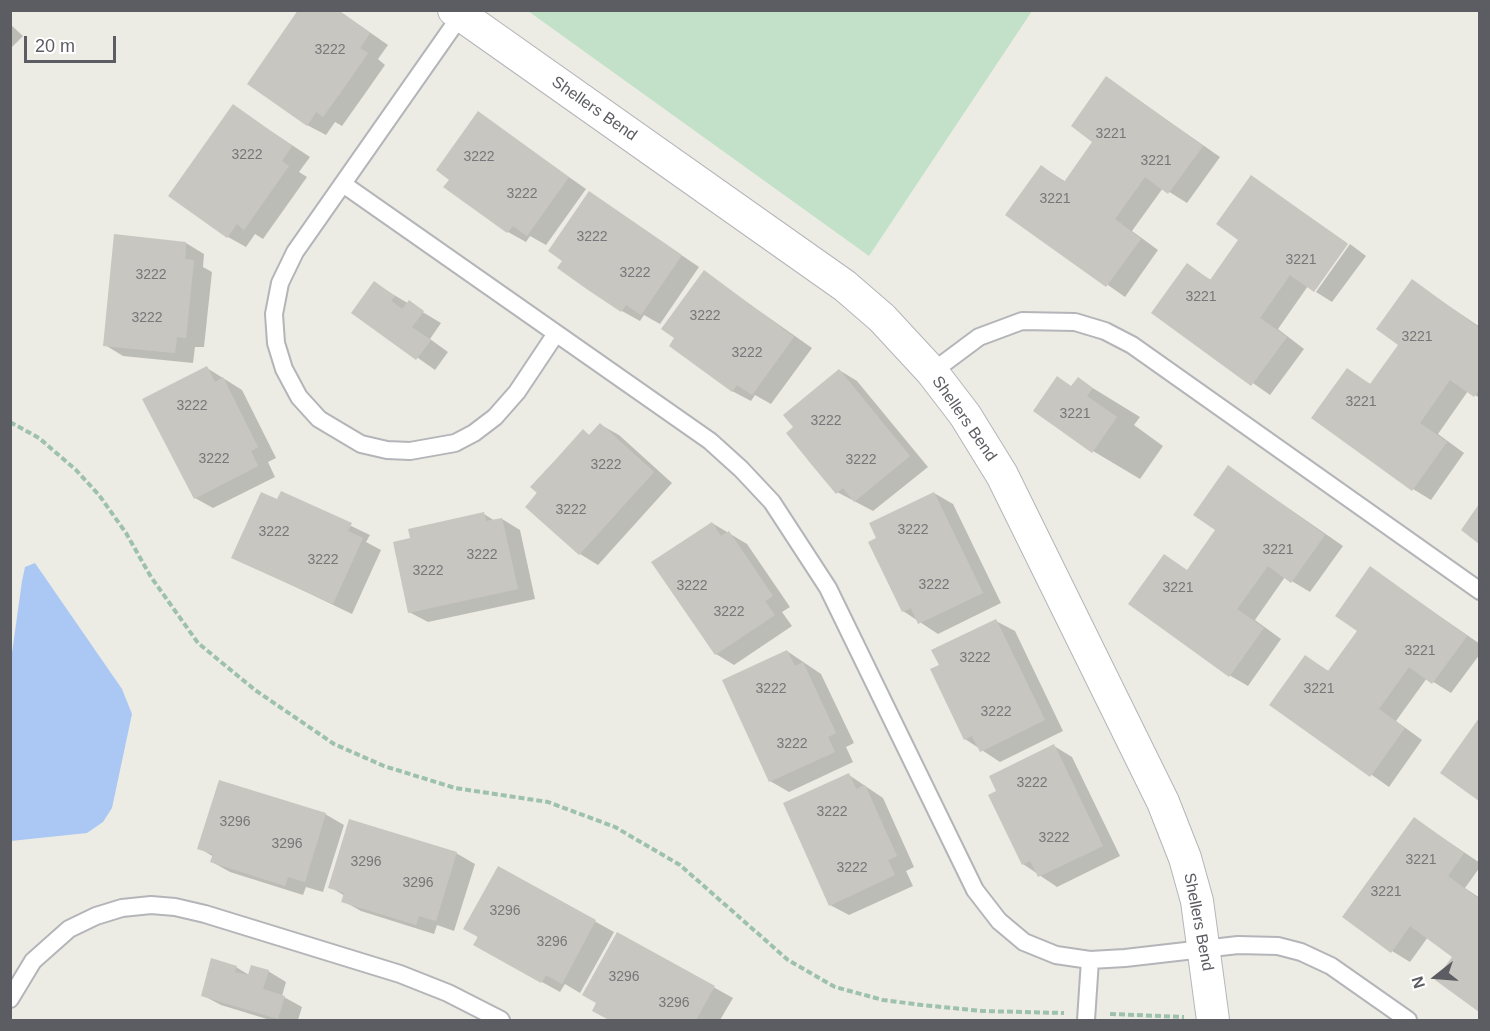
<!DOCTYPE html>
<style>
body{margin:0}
#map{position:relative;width:1490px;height:1031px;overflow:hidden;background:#ecece4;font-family:Helvetica,sans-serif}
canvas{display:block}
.frame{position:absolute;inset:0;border:12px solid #5c5d62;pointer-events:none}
.north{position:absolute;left:1406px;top:947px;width:60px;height:60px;-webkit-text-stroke:4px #fff;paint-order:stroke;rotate:253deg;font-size:16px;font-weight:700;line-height:24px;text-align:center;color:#5c5d62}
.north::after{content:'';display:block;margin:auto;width:21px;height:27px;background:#5c5d62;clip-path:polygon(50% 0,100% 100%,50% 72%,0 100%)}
.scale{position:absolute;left:24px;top:36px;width:92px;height:27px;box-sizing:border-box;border:3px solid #5c5d62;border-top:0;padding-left:8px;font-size:18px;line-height:21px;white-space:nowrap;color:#5c5d62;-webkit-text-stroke:4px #fff;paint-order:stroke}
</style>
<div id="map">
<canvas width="1490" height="1031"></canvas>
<div class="frame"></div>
<div class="north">N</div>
<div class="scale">20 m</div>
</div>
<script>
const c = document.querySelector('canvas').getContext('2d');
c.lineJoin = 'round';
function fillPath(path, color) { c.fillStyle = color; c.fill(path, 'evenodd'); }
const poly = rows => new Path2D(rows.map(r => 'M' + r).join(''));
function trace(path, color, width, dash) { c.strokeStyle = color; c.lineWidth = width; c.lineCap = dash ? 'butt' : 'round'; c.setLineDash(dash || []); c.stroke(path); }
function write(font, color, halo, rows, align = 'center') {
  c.font = font + ' Helvetica,sans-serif'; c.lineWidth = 6; c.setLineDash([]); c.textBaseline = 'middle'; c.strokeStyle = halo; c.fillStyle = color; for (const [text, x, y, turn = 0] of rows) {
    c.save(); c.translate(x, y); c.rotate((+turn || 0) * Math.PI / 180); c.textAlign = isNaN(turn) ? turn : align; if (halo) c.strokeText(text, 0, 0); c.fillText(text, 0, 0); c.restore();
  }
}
const green = poly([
 [528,11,1032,11,869,256]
]);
const water = poly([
 [35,563,122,689,132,714,112,808,103,822,87,833,11,841,11,660,22,581,25,567]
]);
const shadow = poly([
 [338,10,388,45,378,59,385,65,364,95,342,126,335,122,326,135,307,125],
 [10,24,23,36,10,49],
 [1107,78,1220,157,1187,203,1163,188,1132,231,1158,250,1125,297,1007,214,1042,167,1066,182,1095,141],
 [233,106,310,157,299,172,307,177,263,239,255,234,246,247,228,237],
 [478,113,586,189,546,245,530,236,526,242,508,232,451,180],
 [1252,177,1347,243,1313,290,1308,286,1278,329,1304,349,1270,395,1153,313,1187,265,1211,280,1240,239],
 [590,193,699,267,660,324,644,315,640,321,622,311,564,260],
 [186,243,204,254,203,267,212,272,204,347,195,347,193,363,123,356,105,345],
 [1350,244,1366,256,1332,302,1316,292],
 [704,272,812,348,771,404,755,395,751,401,732,391],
 [1412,281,1480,327,1480,398,1468,391,1438,434,1464,453,1431,500,1413,489,1347,370,1372,385,1401,344],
 [374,283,441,323,430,339,448,352,435,370,353,312],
 [207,368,242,390,276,458,268,462,275,477,213,508,195,498],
 [839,370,857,381,928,467,873,511,837,492],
 [1058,378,1072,387,1078,379,1140,417,1134,425,1163,446,1140,479,1093,451],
 [601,425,619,435,672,483,598,565,580,554,527,506,583,431,591,436],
 [1229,467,1343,546,1310,592,1285,577,1255,620,1281,639,1248,686,1229,675,1164,556,1188,571,1217,530],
 [282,493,370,535,366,542,381,550,352,614,233,557],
 [934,493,953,504,1001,603,938,634,903,611],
 [484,514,495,521,502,519,520,530,535,599,428,622,409,612,412,539],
 [712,523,747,544,790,607,782,612,792,626,734,665,716,654],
 [1370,568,1480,644,1480,654,1451,693,1427,678,1396,721,1422,740,1389,787,1272,705,1306,657,1330,672,1359,631],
 [996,621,1015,631,1063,731,1000,762,965,739,941,666],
 [787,651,821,674,854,743,846,747,853,762,789,792,770,781,724,681],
 [1480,721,1480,799,1442,772],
 [1054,746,1072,757,1120,856,1057,887,1023,864,998,791],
 [849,775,883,798,914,867,906,871,913,886,849,915,830,905],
 [325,814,344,825,323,892,306,887,303,895,230,872,212,862,214,857,199,848],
 [1415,819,1480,863,1480,867,1465,888,1480,898,1480,1010,1437,980,1454,956,1428,937,1410,962,1392,951],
 [456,853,475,864,454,931,437,925,434,934,361,911,343,901,345,896,330,887],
 [499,868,614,932,580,993,565,984,560,992,475,945],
 [618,934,733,998,720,1020,612,1020,594,1010],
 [236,967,249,975,268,971,286,982,282,996,302,1007,298,1020,270,1020,221,1005,202,995]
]);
const building = poly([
 [298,10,338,10,370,33,360,48,368,53,346,85,323,117,316,112,307,126,247,84],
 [1106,76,1203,146,1168,194,1145,177,1115,219,1141,239,1106,287,1005,215,1041,165,1064,182,1092,142,1071,126],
 [233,104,292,146,282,161,289,166,244,230,237,224,227,238,168,196],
 [478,111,569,177,527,236,513,226,507,233,443,187,449,180,436,170],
 [1251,175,1348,244,1314,292,1290,275,1260,318,1287,337,1251,386,1151,313,1187,263,1210,280,1238,240,1216,224],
 [589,191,682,255,641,315,626,305,621,312,588,290,557,268,562,261,548,251],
 [114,234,186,242,185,259,194,260,186,338,177,337,175,353,103,346],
 [704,270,794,337,752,395,737,385,732,392,669,346,674,338,661,329],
 [1412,279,1479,328,1479,390,1474,397,1450,380,1420,423,1447,442,1412,491,1311,418,1347,368,1370,384,1398,345,1376,329],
 [374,281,395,296,391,301,402,309,409,300,424,311,412,327,431,340,416,360,351,313],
 [207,366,215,382,223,377,258,447,251,451,258,466,194,499,142,399],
 [839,369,910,456,854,502,843,488,836,494,811,464,786,433,793,427,783,415],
 [1057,376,1071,386,1078,377,1093,388,1087,396,1117,417,1092,453,1033,411],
 [600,423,654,472,579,555,525,507,537,493,530,487,557,458,583,429,589,435],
 [1228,465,1325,535,1291,583,1268,566,1237,609,1264,628,1229,677,1128,604,1164,554,1187,570,1215,530,1193,515],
 [281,491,352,523,348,531,363,538,333,604,231,558,261,492,277,499],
 [934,492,983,593,918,624,911,608,902,612,868,542,876,538,869,523],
 [1479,504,1479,544,1461,530],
 [484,512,486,521,502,518,518,589,408,613,393,542,410,538,408,529],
 [712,522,721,536,729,531,773,596,765,601,775,615,715,655,651,562],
 [1370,566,1467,636,1432,684,1409,667,1379,709,1405,728,1370,777,1269,705,1305,655,1328,671,1357,631,1335,616],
 [996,619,1045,720,980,752,972,736,964,740,930,669,939,665,931,650],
 [787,650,795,666,803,662,836,733,828,737,835,752,769,782,722,680],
 [1479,718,1479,801,1440,773],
 [1054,744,1103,846,1038,877,1030,861,1022,865,988,795,996,791,989,776],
 [849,773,856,789,865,785,897,856,888,860,895,875,829,906,783,803],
 [219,780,326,813,305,882,288,877,285,886,210,862,213,854,197,849],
 [1414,817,1464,853,1448,876,1479,899,1479,1012,1435,980,1452,957,1410,926,1391,953,1342,917],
 [349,819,457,852,436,921,419,916,416,925,341,902,344,893,328,888],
 [498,866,596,920,562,984,546,975,541,983,473,945,478,937,463,929],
 [617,932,715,986,696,1020,609,1020,592,1011,596,1003,582,995],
 [211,958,237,966,235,972,248,975,251,965,269,970,263,989,285,996,278,1019,201,996]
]);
const path = poly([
 [10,422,39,438,76,470,99,495,126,533,151,577,198,643,255,690,334,744,384,766,455,788,548,802,615,827,680,865,788,960,835,987,883,1000,922,1005,982,1011,1064,1013],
 [1110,1014,1184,1017]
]);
const service = poly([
 [461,15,295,252,280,283,274,314,276,343,284,369,299,397,319,419,361,444,387,450,410,451,455,443,474,433,495,417,517,392,555,335],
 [343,184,710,441,741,469,772,502,828,588,975,890,999,921,1024,942,1056,955,1090,960,1125,958,1238,945,1278,946,1301,952,1331,966,1408,1020],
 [932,372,979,337,1022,321,1075,322,1105,331,1132,345,1480,591],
 [10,999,33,961,69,929,96,916,122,908,151,905,175,907,205,914,400,974,448,993,501,1020],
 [1086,1020,1090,960]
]);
const minor = poly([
 [454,10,845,286,882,318,932,372,965,415,1002,475,1163,802,1185,858,1197,901,1213,1020]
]);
const numberNames = [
 ["3222",330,50],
 ["3221",1111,134],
 ["3222",247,155],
 ["3222",479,157],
 ["3221",1156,161],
 ["3222",522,194],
 ["3221",1055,199],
 ["3222",592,237],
 ["3221",1301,260],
 ["3222",635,273],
 ["3222",151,275],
 ["3221",1201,297],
 ["3222",705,316],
 ["3222",147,318],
 ["3221",1417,337],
 ["3222",747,353],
 ["3221",1361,402],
 ["3222",192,406],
 ["3221",1075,414],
 ["3222",826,421],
 ["3222",214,459],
 ["3222",861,460],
 ["3222",606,465],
 ["3222",571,510],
 ["3222",913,530],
 ["3222",274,532],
 ["3221",1278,550],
 ["3222",482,555],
 ["3222",323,560],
 ["3222",428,571],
 ["3222",934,585],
 ["3222",692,586],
 ["3221",1178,588],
 ["3222",729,612],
 ["3221",1420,651],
 ["3222",975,658],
 ["3222",771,689],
 ["3221",1319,689],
 ["3222",996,712],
 ["3222",792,744],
 ["3222",1032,783],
 ["3222",832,812],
 ["3296",235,822],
 ["3222",1054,838],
 ["3296",287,844],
 ["3221",1421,860],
 ["3296",366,862],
 ["3222",852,868],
 ["3296",418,883],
 ["3221",1386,892],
 ["3296",505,911],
 ["3296",552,942],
 ["3296",624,977],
 ["3296",674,1003]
];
const streetNames = [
 ["Shellers Bend",594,109,35],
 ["Shellers Bend",964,419,55],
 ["Shellers Bend",1198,922,79]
];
fillPath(green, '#c3e1c8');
fillPath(water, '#abc8f5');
fillPath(shadow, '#0003');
fillPath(building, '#c8c6c0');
trace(service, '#b4b5b9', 20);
trace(minor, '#b4b5b9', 34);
trace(path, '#9dc1ae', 4, [6, 3]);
trace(service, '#fff', 16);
trace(minor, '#fff', 32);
write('14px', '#77777a', null, numberNames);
write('16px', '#5c5d62', '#fff', streetNames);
</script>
